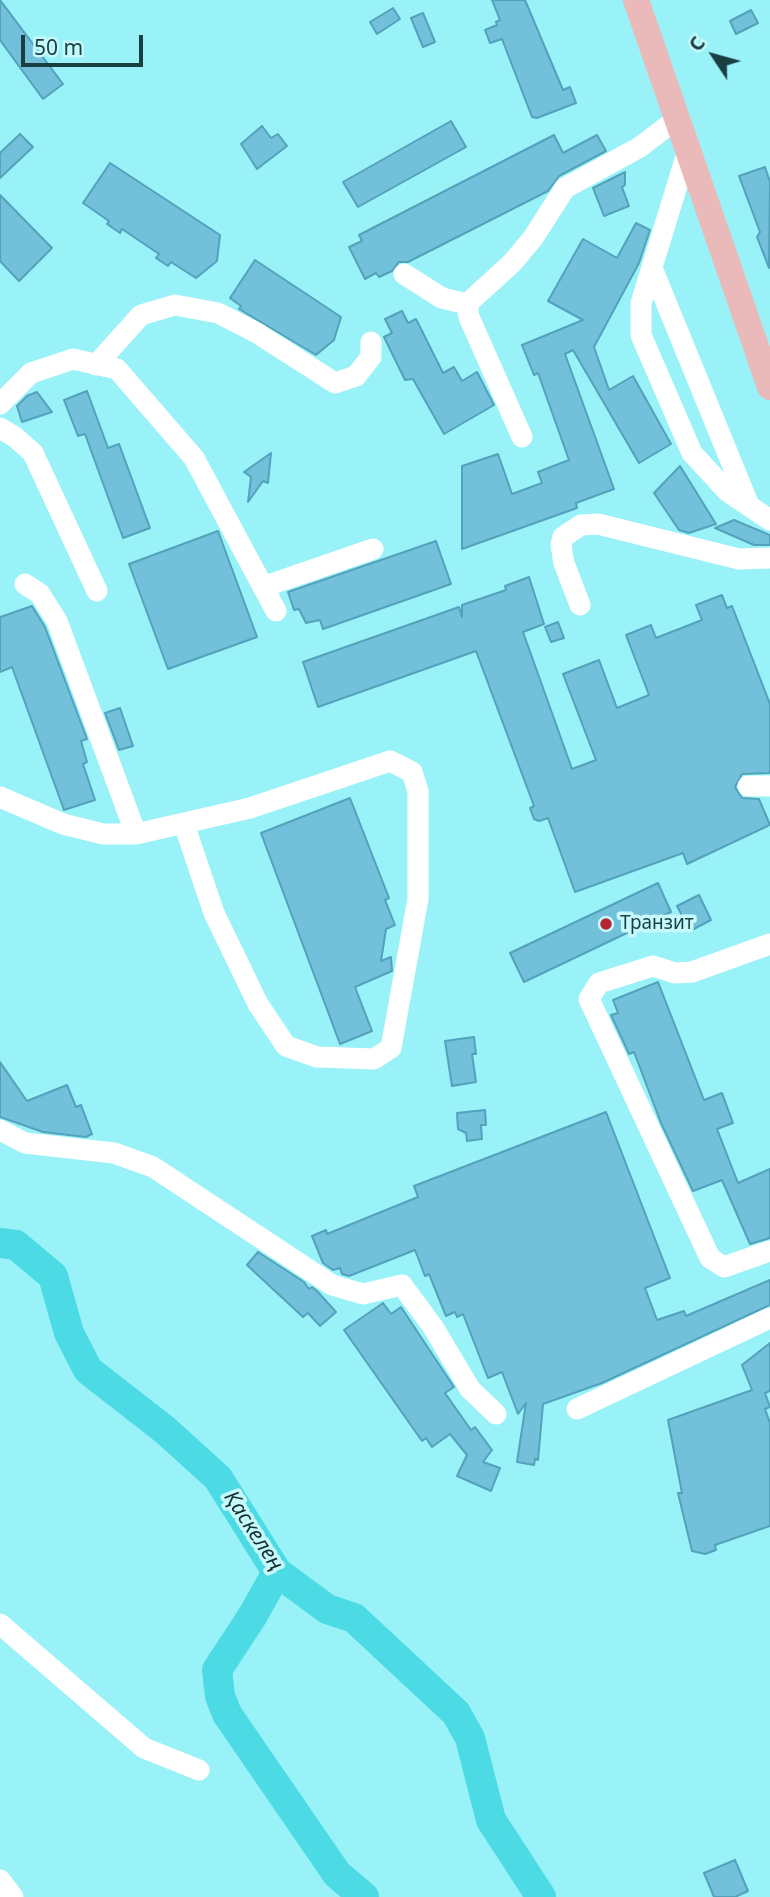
<!DOCTYPE html>
<meta charset="utf-8">
<style>
body{margin:0}
#map{position:relative;width:770px;height:1897px;overflow:hidden;background:#99f2f8;font-family:"Noto Sans",sans-serif}
canvas{display:block}
.north{position:absolute;left:679px;top:21px;width:70px;height:70px;-webkit-text-stroke:5px #c6f9fc;paint-order:stroke;rotate:306deg;font-size:19px;font-weight:700;line-height:28px;text-align:center;color:#1a3f42}
.north::after{content:'';display:block;margin:auto;width:24px;height:32px;background:#1a3f42;clip-path:polygon(50% 0,100% 100%,50% 72%,0 100%)}
.scale{position:absolute;left:21px;top:35px;width:122px;height:32px;box-sizing:border-box;border:4px solid #1a3f42;border-top:0;padding-left:9px;font-size:21px;line-height:24px;white-space:nowrap;color:#1a3f42;-webkit-text-stroke:5px #c6f9fc;paint-order:stroke}
</style>
<div id="map">
<canvas width="770" height="1897"></canvas>
<div class="north">С</div>
<div class="scale">50 m</div>
</div>
<script>
const c = document.querySelector('canvas').getContext('2d');
c.lineJoin = 'round';
const poly = rows => new Path2D(rows.map(r => 'M' + r).join(''));
function trace(path, color, width, dash) { c.strokeStyle = color; c.lineWidth = width; c.lineCap = dash ? 'butt' : 'round'; c.setLineDash(dash || []); c.stroke(path); }
function fillPath(path, color) { c.fillStyle = color; c.fill(path, 'evenodd'); }
function write(font, color, halo, rows, align = 'center') {
  c.font = font + ' "Noto Sans",sans-serif'; c.lineWidth = 7; c.setLineDash([]); c.textBaseline = 'middle'; c.strokeStyle = halo; c.fillStyle = color; for (const [text, x, y, turn = 0] of rows) {
    c.save(); c.translate(x, y); c.rotate((+turn || 0) * Math.PI / 180); c.textAlign = isNaN(turn) ? turn : align; if (halo) c.strokeText(text, 0, 0); c.fillText(text, 0, 0); c.restore();
  }
}
const river = poly([
 [0,1243,16,1245,53,1276,69,1333,88,1370,165,1430,218,1478,277,1572,327,1609,354,1618,456,1713,470,1738,491,1820,541,1897],
 [277,1572,253,1615,217,1670,220,1696,227,1714,337,1874,364,1897]
]);
const building = poly([
 [0,0,63,84,43,99,0,40,0,0],
 [492,0,525,0,563,90,570,87,576,103,537,118,532,117,502,39,490,43,485,30,497,25,496,22,500,20,492,0],
 [393,8,400,19,377,34,370,22,393,8],
 [751,10,758,23,736,34,730,21,751,10],
 [423,13,435,42,423,47,411,18,423,13],
 [451,121,466,147,358,207,343,182,451,121],
 [262,126,271,138,278,134,287,146,257,169,241,144,262,126],
 [20,134,33,147,0,178,0,153,20,134],
 [554,135,563,153,597,135,606,151,559,176,548,191,408,262,399,262,392,271,379,277,376,273,365,279,349,247,362,241,359,235,554,135],
 [110,163,220,235,217,261,196,278,171,262,168,266,156,258,159,254,122,229,120,233,107,224,109,221,83,203,110,163],
 [765,167,770,182,769,268,757,237,760,232,739,176,765,167],
 [625,172,625,185,622,187,629,206,604,216,593,188,625,172],
 [0,195,52,248,19,281,0,261,0,195],
 [636,223,650,230,639,263,594,347,609,390,633,376,671,444,639,463,573,350,565,354,614,489,576,503,577,508,462,549,462,466,498,454,512,494,542,483,538,472,569,460,538,373,534,375,522,345,583,320,548,301,583,239,617,258,636,223],
 [255,260,341,317,334,340,316,355,239,309,241,306,230,298,255,260],
 [402,311,408,323,416,319,443,373,454,367,462,381,477,372,494,405,444,434,413,379,405,380,384,337,392,333,385,319,402,311],
 [87,391,108,448,119,444,150,528,123,538,85,434,78,436,64,400,87,391],
 [37,392,52,412,22,422,17,406,27,396,37,392],
 [271,453,268,483,263,481,248,502,251,477,244,472,271,453],
 [680,466,716,524,689,533,679,530,654,493,680,466],
 [734,520,770,535,770,545,754,545,715,528,734,520],
 [218,531,257,637,168,669,129,564,218,531],
 [436,541,451,584,323,629,320,620,306,623,299,609,294,610,288,592,436,541],
 [529,577,544,624,523,632,572,769,596,760,563,674,599,660,617,708,649,695,626,635,651,625,656,638,702,620,696,605,722,595,727,608,732,606,770,704,770,773,742,774,735,787,742,798,759,799,770,825,687,864,683,853,575,892,548,818,539,821,534,819,530,808,534,806,476,651,318,707,303,662,459,607,462,617,462,605,506,590,505,586,529,577],
 [32,606,45,627,87,739,81,741,87,762,83,764,95,800,64,810,12,667,0,672,0,617,32,606],
 [558,622,564,638,551,642,545,627,558,622],
 [120,708,133,746,119,750,105,713,120,708],
 [350,798,389,898,385,900,395,925,386,929,381,961,391,957,392,971,355,987,372,1031,340,1044,261,833,350,798],
 [658,883,671,912,524,982,510,953,658,883],
 [699,895,711,920,690,931,677,906,699,895],
 [658,982,704,1100,722,1093,733,1123,717,1129,738,1183,770,1169,770,1238,750,1244,722,1180,693,1191,661,1123,634,1052,629,1054,611,1015,618,1013,613,1000,658,982],
 [474,1037,476,1054,472,1054,476,1082,452,1086,445,1041,474,1037],
 [0,1062,27,1101,67,1085,76,1107,81,1105,92,1134,86,1137,43,1132,0,1117,0,1062],
 [485,1110,486,1125,481,1125,482,1139,467,1141,466,1133,458,1129,457,1113,485,1110],
 [606,1112,670,1278,645,1288,657,1320,684,1311,686,1316,770,1280,770,1305,602,1383,543,1404,538,1460,535,1459,534,1465,517,1462,526,1403,518,1414,502,1372,488,1378,463,1314,457,1317,455,1312,446,1316,429,1274,425,1276,415,1250,349,1276,342,1274,340,1268,333,1270,323,1263,312,1236,326,1230,327,1234,418,1197,414,1186,606,1112],
 [258,1252,304,1282,309,1289,312,1287,317,1291,336,1312,320,1326,308,1313,303,1317,247,1265,258,1252],
 [383,1303,391,1314,401,1307,454,1387,445,1393,471,1430,475,1427,492,1450,483,1462,500,1468,491,1491,457,1476,467,1455,450,1434,432,1447,426,1438,422,1441,344,1330,383,1303],
 [770,1343,770,1391,765,1393,770,1407,765,1409,770,1423,770,1526,715,1545,716,1550,705,1554,692,1551,678,1493,682,1493,668,1420,752,1390,742,1365,770,1343],
 [735,1860,748,1891,735,1897,714,1897,704,1873,735,1860]
]);
const minor = poly([
 [688,150,641,303,641,335,692,453,727,491,770,520],
 [652,268,748,503],
 [404,274,442,298,467,304],
 [96,365,141,315,175,305,218,313,257,333,335,383,356,376,371,357,371,342],
 [0,404,31,373,73,359,117,369,194,458,276,611],
 [0,428,15,437,33,453,97,591],
 [522,437,469,317,467,304,512,263,533,238,565,188,640,147,678,118],
 [25,584,40,594,57,621,136,834],
 [263,587,373,549],
 [580,605,564,563,561,545,563,537,581,525,598,524,739,559,770,558],
 [748,786,770,786],
 [0,797,63,824,103,834,136,834,250,808,390,761,412,772,418,791,418,899,391,1048,374,1059,317,1057,286,1046,258,1004,214,913,184,824],
 [770,944,692,972,675,973,653,966,599,983,589,999,710,1258,724,1267,770,1251],
 [0,1130,25,1143,114,1153,153,1167,332,1285,363,1294,402,1285,433,1327,470,1389,496,1414],
 [577,1409,770,1318],
 [0,1624,144,1748,199,1770],
 [0,1880,13,1897]
]);
const major = poly([
 [636,0,770,387]
]);
const markers = [
 [606,924,7,"#b62435"]
];
const poiNames = [
 ["Транзит",620,924]
];
const waterNames = [
 ["Қаскелең",253,1531,57]
];
trace(river, '#4cdbe4', 30);
fillPath(building, '#72c0da');
trace(building, '#53a2bb', 2);
trace(minor, '#fff', 21);
trace(major, '#e9bab9', 26);
for (const [x, y, r, color] of markers) { const dot = new Path2D(); dot.arc(x, y, r, 0, 2 * Math.PI); c.fillStyle = color; c.fill(dot); trace(dot, '#c6f9fc', 2.5); }
write('19px', '#1a3f42', '#c6f9fc', poiNames, 'left');
write('italic 21px', '#172e30', '#c6f9fc', waterNames);
</script>
